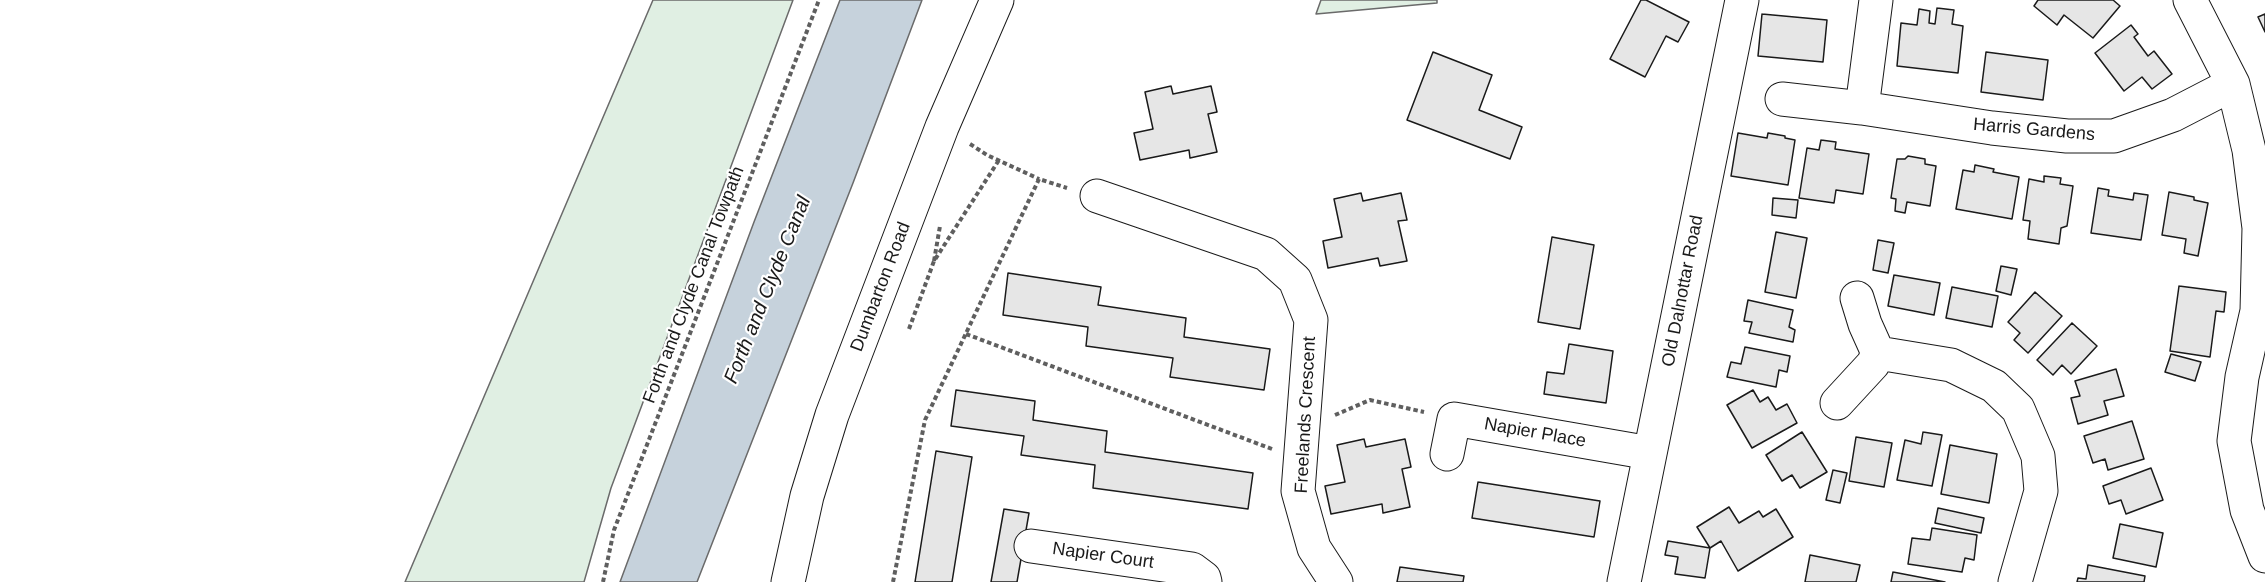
<!DOCTYPE html>
<style>
body{margin:0}
canvas{display:block;background:#fff}
</style>
<canvas width="2265" height="582"></canvas>
<script>
const c = document.querySelector('canvas').getContext('2d');
c.lineJoin = 'round';
function fillPath(path, color) { c.fillStyle = color; c.fill(path, 'evenodd'); }
const poly = rows => new Path2D(rows.map(r => 'M' + r).join(''));
function trace(path, color, width, dash) { c.strokeStyle = color; c.lineWidth = width; c.lineCap = dash ? 'butt' : 'round'; c.setLineDash(dash || []); c.stroke(path); }
function write(font, color, halo, rows, align = 'center') {
  c.font = font + ' Arial,sans-serif'; c.lineWidth = 4.5; c.setLineDash([]); c.textBaseline = 'middle'; c.strokeStyle = halo; c.fillStyle = color; for (const [text, x, y, turn = 0] of rows) {
    c.save(); c.translate(x, y); c.rotate((+turn || 0) * Math.PI / 180); c.textAlign = isNaN(turn) ? turn : align; if (halo) c.strokeText(text, 0, 0); c.fillText(text, 0, 0); c.restore();
  }
}
const green = poly([
 [653,0,793,0,611,488,584,582,405,582,653,0],
 [1321,0,1437,0,1437,3,1316,14,1321,0]
]);
const water = poly([
 [840,0,922,0,853,183,697,582,620,582,754,222,840,0]
]);
const building = poly([
 [1641,0,1646,0,1689,22,1678,42,1666,36,1645,77,1610,59,1641,0],
 [2038,0,2113,0,2120,6,2093,38,2064,15,2057,25,2034,6,2038,0],
 [1937,8,1954,10,1952,24,1963,26,1958,73,1897,66,1901,23,1917,25,1919,9,1930,11,1929,23,1935,24,1937,8],
 [1762,14,1827,20,1823,62,1758,56,1762,14],
 [2265,14,2265,32,2258,17,2265,14],
 [2131,25,2138,34,2134,37,2148,56,2154,51,2172,74,2152,89,2142,77,2124,91,2095,53,2131,25],
 [1433,52,1492,75,1479,110,1522,127,1510,159,1407,120,1433,52],
 [1986,52,2048,60,2043,100,1981,92,1986,52],
 [1171,86,1173,94,1211,86,1217,112,1208,114,1217,152,1190,158,1189,150,1140,160,1134,133,1153,129,1145,92,1171,86],
 [1738,133,1767,138,1768,133,1785,136,1785,138,1795,140,1788,185,1731,176,1738,133],
 [1821,140,1836,142,1835,149,1869,154,1863,194,1836,190,1834,203,1799,198,1807,148,1819,150,1821,140],
 [1908,156,1925,159,1925,164,1936,166,1930,206,1907,202,1905,213,1895,211,1896,199,1891,198,1897,159,1905,159,1908,156],
 [1975,165,1994,169,1993,172,2019,177,2012,219,1956,209,1963,170,1974,172,1975,165],
 [2044,176,2061,178,2060,184,2073,186,2067,226,2061,228,2059,244,2028,239,2030,221,2023,220,2029,179,2044,182,2044,176],
 [2098,188,2109,190,2108,196,2133,200,2134,193,2148,195,2141,240,2091,233,2098,188],
 [2169,192,2194,197,2194,200,2208,203,2198,256,2184,253,2186,239,2162,235,2169,192],
 [1361,193,1363,201,1401,193,1407,220,1398,221,1407,261,1380,266,1378,258,1328,268,1323,241,1342,237,1334,199,1361,193],
 [1773,198,1798,200,1796,218,1772,215,1773,198],
 [1776,232,1807,238,1796,298,1765,292,1776,232],
 [1552,237,1594,245,1580,329,1538,322,1552,237],
 [1878,240,1894,243,1888,273,1873,270,1878,240],
 [2001,266,2017,269,2011,295,1996,291,2001,266],
 [1008,273,1101,287,1098,305,1186,318,1184,337,1270,349,1264,390,1170,377,1173,358,1086,346,1088,327,1003,315,1008,273],
 [1894,275,1940,283,1934,315,1888,306,1894,275],
 [2179,286,2226,292,2224,312,2216,311,2210,357,2170,351,2179,286],
 [1952,287,1998,296,1992,327,1946,318,1952,287],
 [2035,292,2062,316,2028,353,2014,340,2020,333,2008,322,2035,292],
 [1748,300,1793,310,1789,327,1795,330,1793,342,1749,333,1752,322,1744,321,1748,300],
 [2072,323,2097,346,2071,374,2062,365,2053,375,2037,360,2072,323],
 [1569,344,1613,351,1606,403,1544,394,1547,372,1564,374,1569,344],
 [1745,347,1790,356,1787,372,1779,370,1776,387,1727,377,1731,362,1741,364,1745,347],
 [2171,354,2201,362,2195,381,2165,372,2171,354],
 [2116,369,2124,396,2104,401,2108,415,2078,424,2071,398,2080,396,2075,381,2116,369],
 [956,390,1035,401,1033,420,1107,431,1105,452,1253,473,1248,509,1093,488,1095,465,1021,455,1024,436,951,426,956,390],
 [1753,390,1760,402,1768,397,1776,410,1787,404,1797,423,1752,448,1727,405,1753,390],
 [2132,421,2144,459,2108,470,2105,459,2093,463,2084,436,2132,421],
 [1802,432,1827,472,1800,488,1792,475,1782,481,1766,455,1802,432],
 [1923,432,1942,435,1932,486,1897,480,1905,440,1921,444,1923,432],
 [1856,437,1892,443,1884,487,1849,481,1856,437],
 [1364,439,1366,447,1405,439,1411,467,1402,469,1410,507,1383,513,1382,504,1331,514,1325,486,1345,482,1337,445,1364,439],
 [1950,445,1997,454,1989,503,1941,494,1950,445],
 [936,451,972,457,952,582,915,582,936,451],
 [2151,468,2163,500,2126,514,2121,500,2109,504,2103,486,2151,468],
 [1833,470,1847,473,1840,503,1826,500,1833,470],
 [1478,482,1600,501,1594,537,1472,518,1478,482],
 [1729,507,1739,523,1759,511,1763,517,1776,509,1793,537,1738,571,1721,541,1710,548,1697,527,1729,507],
 [1938,508,1984,518,1981,533,1935,523,1938,508],
 [1004,509,1029,513,1017,582,991,582,1004,509],
 [2120,524,2163,533,2156,567,2113,558,2120,524],
 [1932,528,1977,535,1974,560,1965,558,1962,572,1908,564,1912,538,1930,540,1932,528],
 [1668,541,1710,548,1705,578,1675,574,1678,557,1665,555,1668,541],
 [1810,555,1860,565,1856,582,1805,582,1810,555],
 [2088,565,2145,576,2144,582,2077,582,2078,578,2086,579,2088,565],
 [1400,567,1464,576,1463,582,1397,582,1400,567],
 [1893,572,1945,582,1891,582,1893,572]
]);
const path = poly([
 [970,144,987,155,1039,179],
 [934,261,940,226],
 [909,329,934,261,999,160],
 [966,334,1272,449],
 [1335,415,1370,400,1424,412],
 [603,582,614,530,819,0],
 [893,582,925,420,1039,179,1067,188]
]);
const minor = poly([
 [2190,0,2233,84,2249,150,2259,228,2257,311,2242,377,2234,441,2247,510,2265,556],
 [1782,99,1862,108,1992,128,2067,136,2114,136,2173,115,2233,84],
 [1862,108,1876,0],
 [1097,196,1266,254,1295,280,1311,320,1298,491,1314,548,1336,582],
 [1878,353,1951,365,1994,386,2018,409,2038,456,2041,491,2015,582],
 [1837,403,1873,364,1878,353,1865,324,1857,298],
 [1447,454,1454,419,1650,453],
 [1031,546,1192,569,1204,578,1205,582],
 [1624,582,1742,0]
]);
const major = poly([
 [788,582,807,496,832,415,942,127,997,0]
]);
const streetNames = [
 ["Harris Gardens",2034,130,5],
 ["Forth and Clyde Canal Towpath",694,285,-69],
 ["Dumbarton Road",881,287,-69],
 ["Old Dalnottar Road",1683,291,-79],
 ["Freelands Crescent",1306,415,-87],
 ["Napier Place",1535,433,10],
 ["Napier Court",1103,556,8]
];
const waterNames = [
 ["Forth and Clyde Canal",768,290,-68]
];
fillPath(green, '#e0efe3');
trace(green, '#6a6a6a', 1.5);
fillPath(water, '#c6d2dc');
trace(water, '#6a6a6a', 1.5);
fillPath(building, '#e6e6e6');
trace(building, '#1a1a1a', 1.5);
trace(minor, '#1a1a1a', 35);
trace(major, '#1a1a1a', 35);
trace(path, '#5f5f5f', 4, [4.5, 3]);
trace(minor, '#fff', 33);
trace(major, '#fff', 33);
write('18px', '#1a1a1a', '#fff', streetNames);
write('italic 20px', '#1a1a1a', '#fff', waterNames);
</script>
